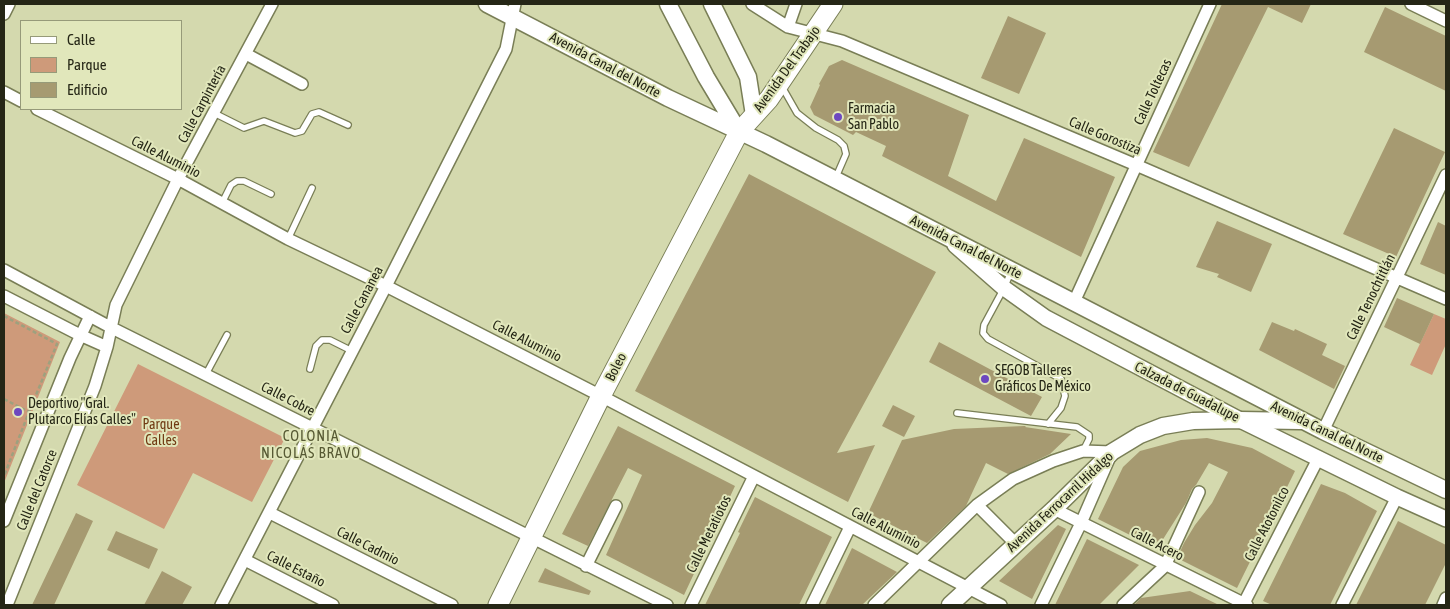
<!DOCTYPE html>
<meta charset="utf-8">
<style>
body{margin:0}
#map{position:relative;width:1450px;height:609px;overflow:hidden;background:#d4d9ae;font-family:"Asap Condensed",sans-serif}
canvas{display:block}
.frame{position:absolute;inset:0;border:5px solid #252616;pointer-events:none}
.legend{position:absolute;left:20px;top:20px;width:162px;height:90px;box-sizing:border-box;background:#e1e7bb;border:1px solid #969a79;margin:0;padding:6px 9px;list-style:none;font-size:15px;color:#252616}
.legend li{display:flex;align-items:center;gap:10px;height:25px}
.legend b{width:25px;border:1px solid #969a79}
</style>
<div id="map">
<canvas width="1450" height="609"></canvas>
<div class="frame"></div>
<ul class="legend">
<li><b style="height:6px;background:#fff"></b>Calle</li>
<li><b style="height:14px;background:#ce9a7a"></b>Parque</li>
<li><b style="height:14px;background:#a69a71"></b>Edificio</li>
</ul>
</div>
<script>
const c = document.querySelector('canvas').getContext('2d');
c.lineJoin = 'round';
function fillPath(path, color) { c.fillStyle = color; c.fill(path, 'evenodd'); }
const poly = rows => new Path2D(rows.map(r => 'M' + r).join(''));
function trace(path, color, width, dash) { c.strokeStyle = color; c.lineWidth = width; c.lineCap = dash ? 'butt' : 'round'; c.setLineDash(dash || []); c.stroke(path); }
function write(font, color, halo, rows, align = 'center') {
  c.font = font + ' "Asap Condensed",sans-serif'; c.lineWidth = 4; c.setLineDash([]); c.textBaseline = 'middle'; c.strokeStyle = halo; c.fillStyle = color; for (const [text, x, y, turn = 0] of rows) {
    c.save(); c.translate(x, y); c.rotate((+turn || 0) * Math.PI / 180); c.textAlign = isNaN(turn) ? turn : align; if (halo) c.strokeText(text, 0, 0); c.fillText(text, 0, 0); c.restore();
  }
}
const green = poly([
 [4,313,60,342,4,483],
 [1434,314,1446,319,1446,344,1432,375,1410,365],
 [138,364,285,438,252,502,193,473,164,529,77,485]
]);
const building = poly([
 [1222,4,1311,4,1302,23,1268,7,1189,167,1153,152],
 [1385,7,1446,36,1446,91,1364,52],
 [1008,16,1046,33,1019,94,981,78],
 [842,60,969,115,948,176,996,201,1024,138,1115,177,1081,257,882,156,886,146,856,132,853,135,814,115,810,107,820,85,819,84,829,66],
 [1394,128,1445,152,1396,257,1343,234],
 [749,174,936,272,837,453,875,445,848,502,635,391],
 [1217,221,1272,244,1251,292,1217,277,1219,274,1196,267],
 [1438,222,1446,226,1446,275,1420,264],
 [1397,298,1434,314,1420,344,1384,327],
 [1272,322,1294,331,1295,329,1327,344,1322,355,1345,366,1334,389,1259,350],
 [939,342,1042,397,1031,416,929,362],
 [893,405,915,416,904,437,882,426],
 [618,426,735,486,684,595,606,555,642,475,628,468,588,546,562,534],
 [1024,426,1026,426,1025,427,1071,434,1050,454,1008,474,986,463,966,506,927,543,868,513,902,440,954,429],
 [1207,438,1252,448,1295,471,1237,588,1177,558,1184,543,1195,525,1212,503,1228,472,1209,463,1196,485,1192,489,1186,503,1160,544,1152,546,1098,519,1123,467,1140,451,1181,440],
 [1321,484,1345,493,1377,511,1330,605,1272,605,1263,601],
 [755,497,832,537,799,605,705,605,740,533,738,532],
 [76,513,93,521,54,605,32,605],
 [1398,521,1446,545,1446,563,1425,605,1356,605],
 [1058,525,1066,529,1032,599,999,581],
 [116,531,158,549,149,569,107,550],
 [1087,539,1139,565,1099,605,1055,605],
 [852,548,897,572,862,605,825,605],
 [545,568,591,591,589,595,538,582],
 [162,571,192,587,182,605,144,605],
 [1190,591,1219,605,1134,605,1141,598]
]);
const path = poly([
 [4,316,57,344,29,412],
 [4,399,29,412,4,476]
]);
const service = poly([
 [781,85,797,113,816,128,838,140,844,146,846,154,836,177],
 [214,113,244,128,264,121,295,133,302,131,312,114,319,112,348,125],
 [222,203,231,185,237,181,244,181,271,194],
 [288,239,312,188],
 [1011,272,1004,288,984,325,983,333,988,339,1061,379,1065,396,1061,408,1048,424],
 [310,369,316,346,322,340,330,340,352,351],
 [206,374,227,335],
 [957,413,1077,427,1089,435,1089,439,1083,451]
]);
const minor = poly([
 [752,4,788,27,842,41,1136,165,1446,299],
 [1411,4,1446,21],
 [4,14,9,4],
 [788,27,796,4],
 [246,54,302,84],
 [4,92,21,101],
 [37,109,178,179,288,239,386,286,601,396,1001,605],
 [4,270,112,328,667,605],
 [4,296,80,335,107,347],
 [1074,302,1210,4],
 [1323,431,1446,175],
 [977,505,1016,544],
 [1054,509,1247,605],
 [270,513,452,605],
 [4,521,70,358,90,316],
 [245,560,333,605],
 [586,566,616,506],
 [7,605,95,386,107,347,116,305,178,179,272,4],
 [221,605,386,286,506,49,515,4],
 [691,605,754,476],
 [812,605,850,527],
 [874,605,977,505,1013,479,1053,461,1083,451,1112,452,1081,523,1041,605],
 [1123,605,1165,566,1199,492],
 [1243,605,1319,457],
 [1342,605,1397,497],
 [1443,605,1446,598]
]);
const tertiary = poly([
 [955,245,1004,288,1046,318,1240,420,1397,497,1446,519]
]);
const secondary = poly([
 [487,4,668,98,766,144,1011,270,1323,431,1446,490],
 [668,4,706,77,739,132],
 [712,4,748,77,754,115],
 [950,605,1054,509,1112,452,1140,435,1163,426,1193,421,1240,420,1300,421]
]);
const primary = poly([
 [498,605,601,396,739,132,769,99,833,4]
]);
const markers = [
 [838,117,5,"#6d48c0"],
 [985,379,5,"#6d48c0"],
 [18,412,5,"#6d48c0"]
];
const streetNames = [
 ["Avenida Canal del Norte",605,65,28],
 ["Avenida Del Trabajo",787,69,-54],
 ["Calle Toltecas",1153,92,-65],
 ["Calle Carpintería",202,104,-62],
 ["Calle Gorostiza",1105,136,23],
 ["Calle Aluminio",166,157,27],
 ["Avenida Canal del Norte",966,247,27],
 ["Calle Tenochtitlán",1371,297,-64],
 ["Calle Cananea",362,300,-62],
 ["Calle Aluminio",527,341,27],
 ["Boleo",616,367,-63],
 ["Calzada de Guadalupe",1187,392,27],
 ["Calle Cobre",288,399,27],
 ["Avenida Canal del Norte",1327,432,26],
 ["Calle del Catorce",37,490,-68],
 ["Avenida Ferrocarril Hidalgo",1060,502,-43],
 ["Calle Atotonilco",1267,524,-63],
 ["Calle Aluminio",886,528,27],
 ["Calle Metatiotos",709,534,-64],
 ["Calle Acero",1157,544,27],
 ["Calle Cadmio",368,546,27],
 ["Calle Estaño",296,569,27]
];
const poiNames = [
 ["Farmacia",848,109],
 ["San Pablo",848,125],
 ["SEGOB Talleres",995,371],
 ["Gráficos De México",995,387],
 ["Deportivo \"Gral.",28,404],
 ["Plutarco Elías Calles\"",28,420]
];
const parkNames = [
 ["Parque",161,425],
 ["Calles",161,441]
];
const neighbourhoodNames = [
 ["COLONIA",311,436],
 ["NICOLÁS BRAVO",311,453]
];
fillPath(green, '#ce9a7a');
fillPath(building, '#a69a71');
trace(service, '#797e56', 8);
trace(minor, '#797e56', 14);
trace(tertiary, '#797e56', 18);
trace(secondary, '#797e56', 19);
trace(primary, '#797e56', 21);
trace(path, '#9da17e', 2.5, [4, 2.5]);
trace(service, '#fff', 5.5);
trace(minor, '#fff', 11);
trace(tertiary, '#fff', 15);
trace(secondary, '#fff', 16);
trace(primary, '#fff', 19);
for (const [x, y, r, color] of markers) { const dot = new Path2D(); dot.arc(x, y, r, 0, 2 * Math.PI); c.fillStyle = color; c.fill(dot); trace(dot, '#e1e7bb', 2); }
write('14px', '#252616', '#e1e7bb', streetNames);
write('14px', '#252616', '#e1e7bb', poiNames, 'left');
write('14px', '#703a12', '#e1e7bb', parkNames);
c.letterSpacing = '1px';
write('15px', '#575a34', '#e1e7bb', neighbourhoodNames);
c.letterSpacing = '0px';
</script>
